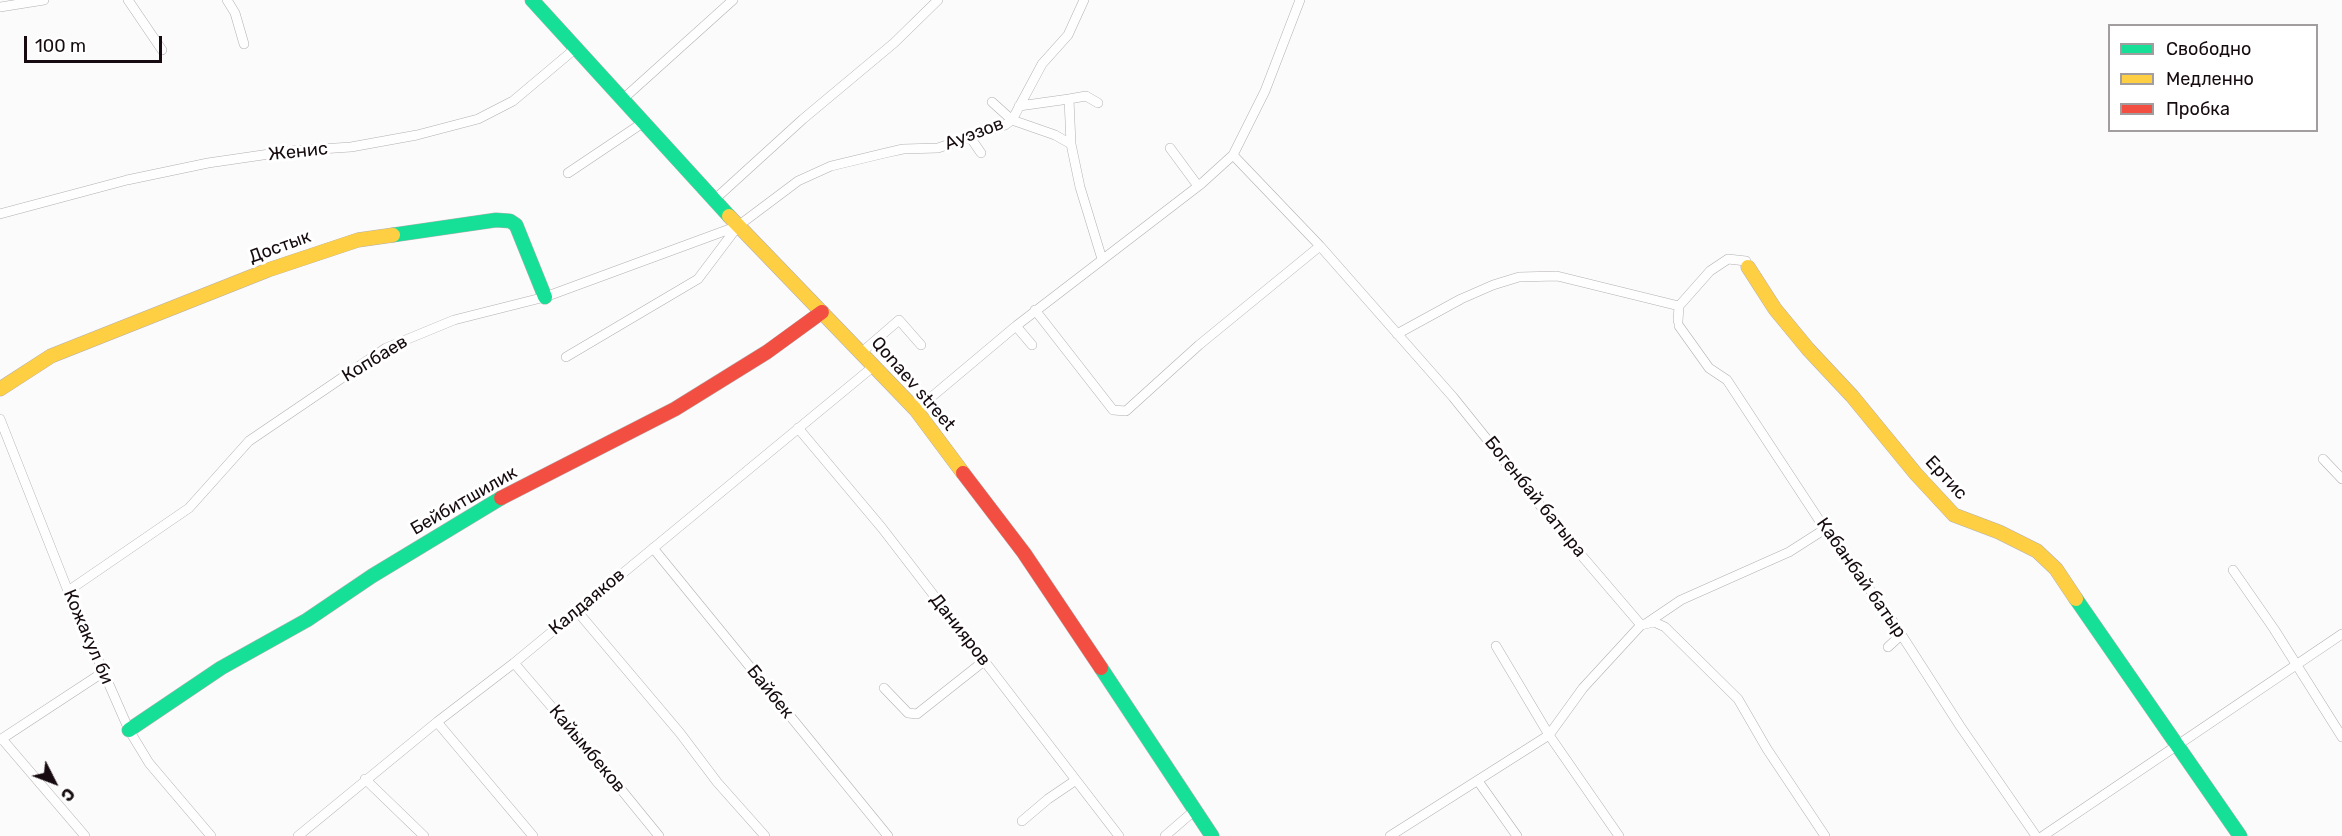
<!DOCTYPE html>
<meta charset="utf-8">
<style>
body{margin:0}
#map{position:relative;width:2342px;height:836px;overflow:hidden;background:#fbfbfb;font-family:Rubik,sans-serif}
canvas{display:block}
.legend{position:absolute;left:2108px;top:24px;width:210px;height:108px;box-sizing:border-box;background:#fff;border:2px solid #a29d9f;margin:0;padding:8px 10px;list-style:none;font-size:18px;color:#160b10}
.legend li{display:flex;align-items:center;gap:12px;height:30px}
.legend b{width:30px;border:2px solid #a29d9f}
.north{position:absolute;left:24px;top:752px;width:60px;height:60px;-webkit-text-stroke:4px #fff;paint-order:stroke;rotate:132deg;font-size:16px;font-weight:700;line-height:24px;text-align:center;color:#160b10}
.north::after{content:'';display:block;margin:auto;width:21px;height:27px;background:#160b10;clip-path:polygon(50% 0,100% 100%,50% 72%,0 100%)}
.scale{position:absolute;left:24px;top:36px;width:138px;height:27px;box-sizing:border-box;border:3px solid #160b10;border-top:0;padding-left:8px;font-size:18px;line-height:21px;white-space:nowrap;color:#160b10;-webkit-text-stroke:4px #fff;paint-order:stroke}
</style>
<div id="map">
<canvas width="2342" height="836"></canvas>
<ul class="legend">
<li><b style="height:8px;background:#16e098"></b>Свободно</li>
<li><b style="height:8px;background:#ffcf43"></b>Медленно</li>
<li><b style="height:8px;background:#f24e42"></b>Пробка</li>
</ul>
<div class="north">С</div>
<div class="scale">100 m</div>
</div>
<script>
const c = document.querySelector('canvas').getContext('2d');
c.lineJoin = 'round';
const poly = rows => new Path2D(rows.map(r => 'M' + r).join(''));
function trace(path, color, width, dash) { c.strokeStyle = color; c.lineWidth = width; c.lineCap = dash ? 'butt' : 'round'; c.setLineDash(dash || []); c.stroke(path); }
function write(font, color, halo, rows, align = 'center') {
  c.font = font + ' Rubik,sans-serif'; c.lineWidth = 6; c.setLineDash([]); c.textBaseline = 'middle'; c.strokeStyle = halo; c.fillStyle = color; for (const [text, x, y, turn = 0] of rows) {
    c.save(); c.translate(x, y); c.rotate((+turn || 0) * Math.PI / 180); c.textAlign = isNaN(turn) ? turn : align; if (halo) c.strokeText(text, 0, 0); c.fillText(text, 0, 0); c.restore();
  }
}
const street = poly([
 [128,0,162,50],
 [227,0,235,13,244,44],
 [0,7,44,0],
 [623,99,733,0],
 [1069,99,1086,96,1098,103],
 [992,102,1012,120,1042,64,1068,35,1084,0],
 [1019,106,1069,99,1071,144],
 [970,137,981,153],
 [1170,148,1198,186],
 [1233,155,1320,246,1453,397,1564,535,1641,625],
 [568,173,644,122],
 [714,200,803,119,894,43,938,0],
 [0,214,127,180,208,163,290,151,351,147,417,135,478,119,513,101,576,48],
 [1035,310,1113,410,1126,411,1199,345,1320,246],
 [1678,321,1679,306,1710,271,1728,259,1746,261],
 [1016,326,1032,345],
 [1679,326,1709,368,1727,380,1825,529,1890,617,1960,726,2036,836],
 [1397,334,1461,299,1493,285,1519,277,1557,276,1679,306],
 [862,352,899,320,921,345],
 [566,357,698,279,738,226,798,181,831,166,885,153,903,149,938,148,1005,125,1012,120,1055,135,1071,144,1080,187,1102,259],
 [916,410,1016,326,1201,184,1233,155,1265,91,1300,0],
 [0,419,68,591,129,730,149,763,211,836],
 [798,428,882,528,1119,836],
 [2323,459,2342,479],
 [653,548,888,836],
 [2233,570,2274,629,2342,737],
 [68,591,189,508,249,441,386,348,454,320,545,297,738,226],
 [577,611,680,733,717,782,765,836],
 [1647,623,1681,600,1789,552,1825,529],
 [1641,625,1654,622,1665,627,1738,699,1767,749,1825,836],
 [1496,646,1549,735,1619,836],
 [1888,647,1901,635],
 [514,663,593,755,659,836],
 [884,688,908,713,917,714,984,661],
 [437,722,533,836],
 [2,739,85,836],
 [0,740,102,673],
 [365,779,424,836],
 [1478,781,1517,836],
 [1022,821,1048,799,1076,780],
 [298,836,437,722,514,663,874,366],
 [1165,836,1195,810],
 [1390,836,1549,735,1583,688,1641,625],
 [2043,836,2342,634]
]);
const fast = poly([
 [532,0,729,216],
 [393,235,496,220,510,221,516,225,545,297],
 [2076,599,2240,836],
 [1101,668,1212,836],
 [129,730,221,668,307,620,372,576,501,498]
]);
const slow = poly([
 [729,216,916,410,963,473],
 [1748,267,1775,309,1808,349,1852,396,1916,474,1954,515,1999,532,2037,551,2056,569,2076,599],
 [0,389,51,356,268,270,358,240,393,235]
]);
const jam = poly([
 [963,473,1024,553,1101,668],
 [501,498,675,409,767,352,822,312]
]);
const streetNames = [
 ["Ауэзов",974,134,-21],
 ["Женис",298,152,-6],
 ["Достык",280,247,-20],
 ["Копбаев",375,359,-31],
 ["Qonaev street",913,384,49],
 ["Ертис",1946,478,47],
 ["Богенбай батыра",1535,497,51],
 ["Бейбитшилик",464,501,-30],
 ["Кабанбай батыр",1861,578,55],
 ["Калдаяков",587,602,-40],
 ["Данияров",960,630,52],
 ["Кожакул би",88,637,67],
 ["Байбек",770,692,51],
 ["Кайымбеков",587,749,50]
];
trace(street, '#b4afb1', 10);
trace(fast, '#b4afb1', 15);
trace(slow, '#b4afb1', 15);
trace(jam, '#b4afb1', 15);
trace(street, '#fefefe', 9);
trace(fast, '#16e098', 14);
trace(slow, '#ffcf43', 14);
trace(jam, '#f24e42', 14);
write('18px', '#160b10', '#fff', streetNames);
</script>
